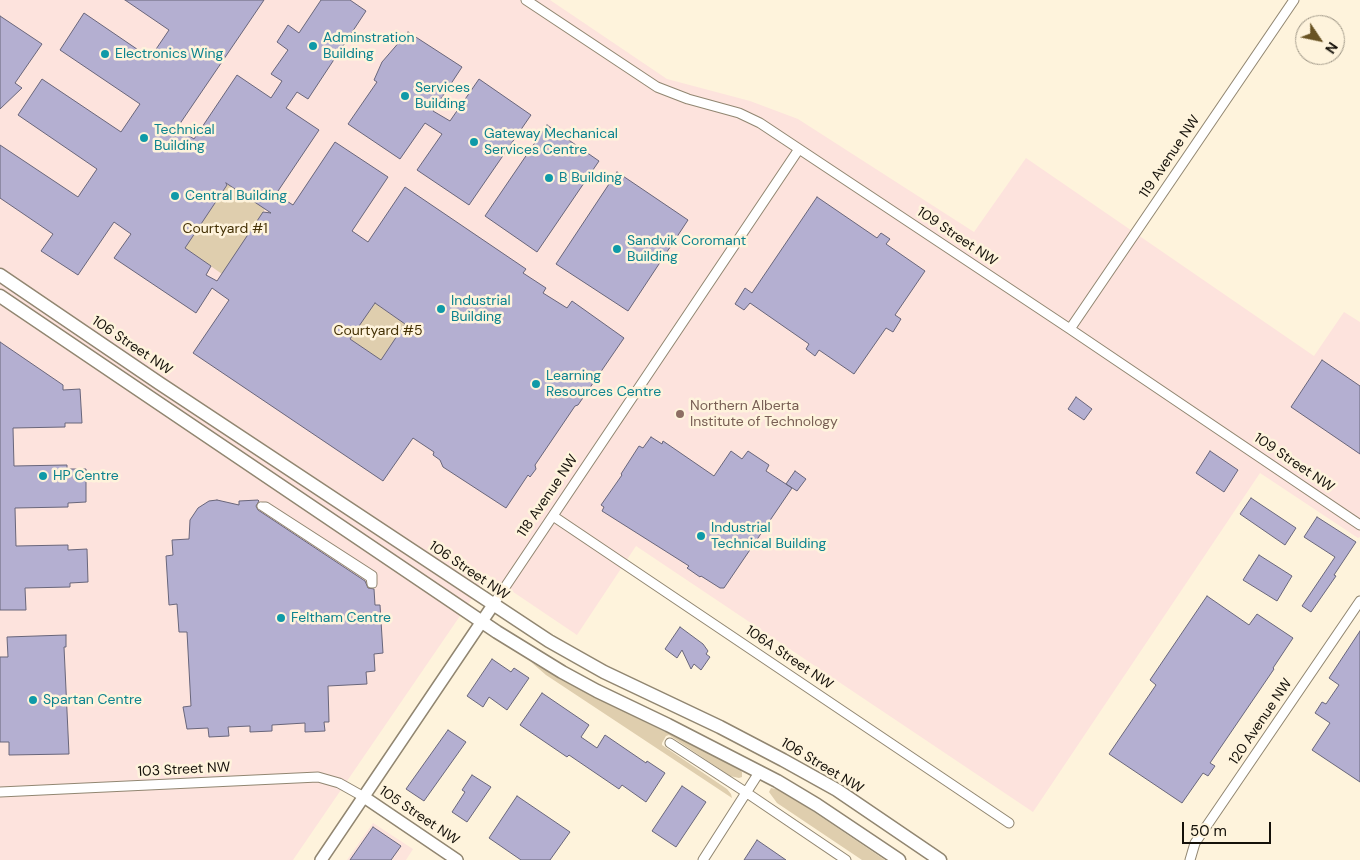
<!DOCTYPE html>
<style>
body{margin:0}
#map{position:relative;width:1360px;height:860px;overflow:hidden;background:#fef3dc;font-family:"DM Sans",sans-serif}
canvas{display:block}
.north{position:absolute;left:1295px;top:15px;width:50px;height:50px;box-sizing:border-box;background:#fef3dc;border:1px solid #a09888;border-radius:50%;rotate:124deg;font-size:14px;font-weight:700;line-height:20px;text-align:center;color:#141009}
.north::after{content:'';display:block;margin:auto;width:18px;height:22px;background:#695323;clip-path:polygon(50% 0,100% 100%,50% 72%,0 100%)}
.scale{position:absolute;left:1182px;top:822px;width:89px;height:22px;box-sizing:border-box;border:2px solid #141009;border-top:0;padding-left:6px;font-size:15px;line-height:18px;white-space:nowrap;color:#141009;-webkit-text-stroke:4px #fef3dc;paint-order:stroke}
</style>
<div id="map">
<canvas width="1360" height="860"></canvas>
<div class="north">N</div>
<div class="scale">50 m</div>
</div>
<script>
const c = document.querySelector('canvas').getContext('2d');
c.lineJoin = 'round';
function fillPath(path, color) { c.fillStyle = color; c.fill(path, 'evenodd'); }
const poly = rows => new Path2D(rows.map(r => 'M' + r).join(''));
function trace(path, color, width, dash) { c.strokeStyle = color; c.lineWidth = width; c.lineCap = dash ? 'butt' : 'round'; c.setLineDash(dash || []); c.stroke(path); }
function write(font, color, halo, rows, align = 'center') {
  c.font = font + ' "DM Sans",sans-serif'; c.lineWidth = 5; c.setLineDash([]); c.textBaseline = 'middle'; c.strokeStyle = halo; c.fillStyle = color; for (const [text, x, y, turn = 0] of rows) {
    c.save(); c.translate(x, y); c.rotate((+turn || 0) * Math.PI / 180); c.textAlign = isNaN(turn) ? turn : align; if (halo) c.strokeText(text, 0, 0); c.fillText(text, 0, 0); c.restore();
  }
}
const commercial = poly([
 [373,823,413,849,406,860,347,860]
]);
const education = poly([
 [0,0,550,0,667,79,750,101,798,119,974,232,1026,158,1314,356,1344,312,1360,322,1360,537,1358,538,1260,473,1033,812,636,546,577,635,488,575,293,860,0,860]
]);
const green = poly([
 [228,184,265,209,222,274,185,248],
 [375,303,405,324,381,360,350,339],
 [531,662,592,696,739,768,742,772,742,777,739,778,730,776,669,735,666,736,662,743,662,745,727,789,731,794,732,798,546,675],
 [771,788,780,790,805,806,885,860,862,860,777,803,769,792]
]);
const building = poly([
 [125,0,264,0,177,128,194,139,237,75,271,98,282,81,271,74,288,50,277,42,288,25,299,33,321,0,350,0,366,11,308,99,297,92,286,108,319,130,276,194,293,205,335,142,388,177,352,231,368,242,405,187,526,269,523,273,546,288,543,293,567,308,572,301,624,338,578,405,575,406,535,465,536,469,530,477,528,475,506,508,443,467,440,460,433,455,434,452,413,438,383,481,193,353,229,300,212,288,196,313,114,258,131,234,114,222,78,275,41,251,53,234,0,198,0,145,78,197,97,169,18,115,42,79,121,132,140,104,60,50,84,13,150,58,169,30,125,0],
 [226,183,271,213,263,212,217,281,206,275,211,266,185,248,227,185,226,183],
 [375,303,405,324,381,360,350,339,375,303],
 [0,16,42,44,15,83,22,88,0,109,0,16],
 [408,32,462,67,433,111,450,121,479,79,531,115,469,205,417,170,442,134,425,123,400,159,348,124,377,82,374,80,382,62,408,32],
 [547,125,599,161,537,252,485,216,547,125],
 [617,172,688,220,628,311,556,264,617,172],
 [817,197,877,238,881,233,890,239,886,244,925,271,895,315,901,319,893,332,886,328,854,374,819,350,815,356,806,349,809,344,750,303,744,310,735,304,745,288,752,293,817,197],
 [0,342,63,385,63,390,80,389,82,423,65,423,65,427,13,428,14,466,67,465,67,469,86,469,86,502,68,503,68,507,15,508,16,546,68,545,68,550,87,549,88,582,70,583,70,587,25,588,26,610,0,610,0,342],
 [1322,360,1360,386,1360,454,1291,407,1322,360],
 [1076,397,1092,409,1084,420,1068,409,1076,397],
 [651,437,662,444,663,441,714,476,731,451,742,459,748,451,769,465,766,471,792,488,724,588,720,588,701,576,700,577,687,568,689,566,602,511,604,507,601,505,622,475,621,474,639,446,643,448,651,437],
 [1210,451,1238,470,1224,492,1196,473,1210,451],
 [795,471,806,479,797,491,786,484,795,471],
 [1251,498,1296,528,1285,545,1240,514,1251,498],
 [217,500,239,505,239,501,258,500,259,501,256,506,258,510,365,581,368,588,374,589,375,605,380,605,383,653,374,654,375,671,366,672,367,684,328,686,329,722,324,722,325,731,305,732,305,723,272,725,272,731,250,732,250,726,228,727,229,736,209,737,208,728,187,729,183,707,191,706,187,632,179,632,177,604,169,605,166,556,173,555,172,540,189,539,190,520,198,508,209,501,217,500],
 [1317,517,1356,542,1334,575,1336,576,1311,612,1302,606,1335,557,1304,537,1317,517],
 [1259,555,1292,576,1277,601,1243,580,1259,555],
 [1207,596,1249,625,1257,614,1293,638,1273,668,1274,669,1210,763,1215,766,1208,776,1203,773,1182,803,1109,754,1156,685,1150,680,1207,596],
 [680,627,703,644,708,651,706,654,710,657,701,670,694,664,691,669,682,650,677,658,665,649,680,627],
 [1360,631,1360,782,1312,750,1330,723,1315,713,1322,702,1326,704,1339,685,1329,678,1360,631],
 [66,635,66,647,64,647,69,754,9,755,9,742,0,742,0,657,8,657,7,637,66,635],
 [492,659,511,672,514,668,529,678,507,710,489,697,483,707,467,696,492,659],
 [542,693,589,725,581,737,597,748,605,735,646,763,647,761,665,773,646,802,622,785,619,789,569,755,567,757,520,725,542,693],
 [448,730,466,742,424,801,406,789,448,730],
 [472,775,491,787,467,822,452,812,465,792,462,790,472,775],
 [682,786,706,802,676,847,652,831,682,786],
 [517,796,570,832,550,860,521,860,489,838,517,796],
 [373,827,401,846,391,860,350,860,373,827],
 [757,840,786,860,744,860,757,840]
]);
const pedestrian = poly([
 [261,506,266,506,373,575,373,584,371,584,370,578,261,506]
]);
const minor = poly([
 [526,0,657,87,688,99,739,113,760,123,1070,329,1360,525],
 [1070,329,1294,0],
 [553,516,1009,823],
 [493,605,799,149],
 [670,743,747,793,846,860],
 [0,792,318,777,339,783,364,797],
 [703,860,760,771],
 [1190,860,1195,843,1360,601]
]);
const tertiary = poly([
 [364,797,457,860],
 [321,860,493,605]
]);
const secondary = poly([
 [0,275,159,383,549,641,604,672,720,727,783,760,837,790,940,860],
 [0,296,497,632,562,672,597,691,668,725,777,781,817,805,899,860]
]);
const markers = [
 [313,46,5,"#0f9aa8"],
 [105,54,5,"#0f9aa8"],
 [405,96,5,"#0f9aa8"],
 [144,138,5,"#0f9aa8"],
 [474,142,5,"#0f9aa8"],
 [549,178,5,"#0f9aa8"],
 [175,196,5,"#0f9aa8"],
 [617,249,5,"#0f9aa8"],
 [441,309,5,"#0f9aa8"],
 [536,384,5,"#0f9aa8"],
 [680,414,5,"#8d6e63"],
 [43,476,5,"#0f9aa8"],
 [701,536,5,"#0f9aa8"],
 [281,618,5,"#0f9aa8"],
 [33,700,5,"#0f9aa8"]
];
const cultureNames = [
 ["Adminstration",323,38],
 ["Building",323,54],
 ["Electronics Wing",115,54],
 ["Services",415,88],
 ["Building",415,104],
 ["Technical",154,130],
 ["Building",154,146],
 ["Gateway Mechanical",484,134],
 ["Services Centre",484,150],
 ["B Building",559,178],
 ["Central Building",185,196],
 ["Sandvik Coromant",627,241],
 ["Building",627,257],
 ["Industrial",451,301],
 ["Building",451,317],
 ["Learning",546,376],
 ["Resources Centre",546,392],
 ["HP Centre",53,476],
 ["Industrial",711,528],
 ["Technical Building",711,544],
 ["Feltham Centre",291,618],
 ["Spartan Centre",43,700]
];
const streetNames = [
 ["119 Avenue NW",1170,157,-56],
 ["109 Street NW",957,237,34],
 ["106 Street NW",132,346,34],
 ["109 Street NW",1294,463,34],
 ["118 Avenue NW",548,496,-56],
 ["106 Street NW",469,571,34],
 ["106A Street NW",789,658,34],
 ["120 Avenue NW",1261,722,-56],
 ["106 Street NW",822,766,31],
 ["103 Street NW",184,770,-3],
 ["105 Street NW",419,816,34]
];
const parkNames = [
 ["Courtyard #1",225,229],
 ["Courtyard #5",378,331]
];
const educationNames = [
 ["Northern Alberta",690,406],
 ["Institute of Technology",690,422]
];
fillPath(commercial, '#fde4dc');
fillPath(education, '#fde3dd');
fillPath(green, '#dfceae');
fillPath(building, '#b4afd1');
trace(building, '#69667b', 1);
trace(pedestrian, '#918671', 9);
trace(minor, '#918671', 11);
trace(tertiary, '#918671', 14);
trace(secondary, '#918671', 15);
trace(pedestrian, '#fff', 7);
trace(minor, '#fff', 9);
trace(tertiary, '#fff', 11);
trace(secondary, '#fff', 12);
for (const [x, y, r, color] of markers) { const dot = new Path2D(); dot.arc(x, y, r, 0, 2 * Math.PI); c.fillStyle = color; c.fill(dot); trace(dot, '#fef3dc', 2); }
write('14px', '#0d838f', '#fef3dc', cultureNames, 'left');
write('14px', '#141009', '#fef3dc', streetNames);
write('14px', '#453206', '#fef3dc', parkNames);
write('14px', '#785e54', '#fef3dc', educationNames, 'left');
</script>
